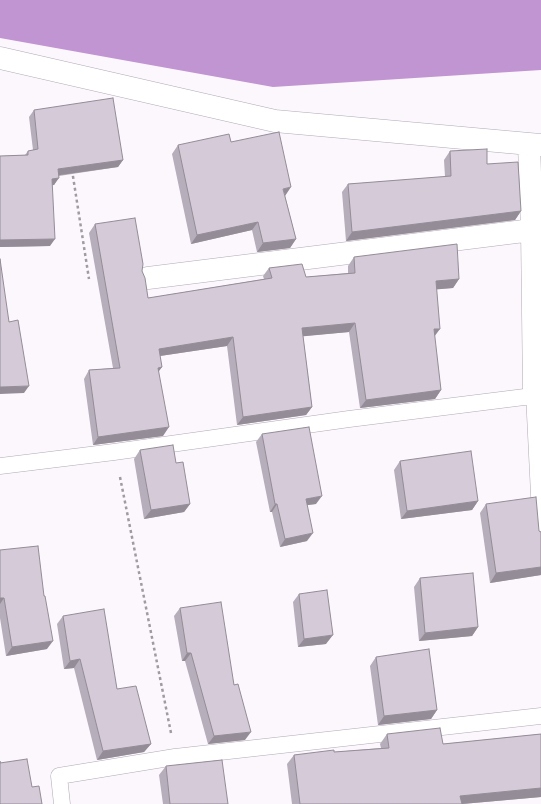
<!DOCTYPE html>
<style>
body{margin:0}
canvas{display:block;background:#fcf7fd}
</style>
<canvas width="541" height="804"></canvas>
<script>
const c = document.querySelector('canvas').getContext('2d');
c.lineJoin = 'round';
function fillPath(path, color) { c.fillStyle = color; c.fill(path, 'evenodd'); }
const poly = rows => new Path2D(rows.map(r => 'M' + r).join(''));
function trace(path, color, width, dash) { c.strokeStyle = color; c.lineWidth = width; c.lineCap = dash ? 'butt' : 'round'; c.setLineDash(dash || []); c.stroke(path); }
const water = poly([
 [0,0,541,0,541,70,273,87,0,38]
]);
const path = poly([
 [72,170,89,279],
 [120,477,171,733]
]);
const lane = poly([
 [534,394,541,535],
 [0,466,114,452,349,419,541,395],
 [62,804,59,776,175,757,541,716]
]);
const street = poly([
 [0,58,275,121,541,145],
 [529,144,532,230,534,394],
 [148,278,532,230]
]);
const wall = poly([
 [34,110,123,160,118,167,59,176,54,185,52,185,50,246,0,247,0,156,25,155,28,151,33,150,29,117],
 [231,142,285,196,296,239,290,248,257,252,252,230,191,244,172,154,178,145],
 [450,151,487,164,521,211,515,220,346,241,342,192,348,184,445,177,444,160],
 [95,224,142,271,148,298,264,279,263,276,269,268,306,277,348,273,348,266,354,257,459,279,453,288,436,289,434,337,441,390,435,399,360,408,349,332,303,336,312,407,306,415,237,425,227,346,160,356,162,367,158,372,163,436,93,445,84,379,89,370,113,368,89,233],
 [262,434,316,504,307,505,307,541,280,547,272,512,270,512,256,442],
 [140,450,176,463,190,504,184,512,144,519,134,459],
 [400,461,478,501,472,510,401,519,394,470],
 [486,504,539,531,541,532,541,575,490,583,480,513],
 [0,550,44,596,47,649,6,656,0,618],
 [420,578,478,627,472,636,419,641,414,587],
 [299,594,326,644,298,647,293,602],
 [180,608,234,685,245,740,208,744,185,661,182,661,174,616],
 [63,616,117,689,151,744,144,752,97,760,74,668,64,669,57,624],
 [376,657,437,710,431,719,378,725,370,666],
 [387,734,443,744,541,734,541,797,462,804,292,804,287,764,294,755,334,752,381,748,380,744],
 [166,766,228,804,163,804,159,775]
]);
const shadedWall = poly([
 [123,160,118,167,53,176,58,169],
 [59,178,54,185,47,186,52,179],
 [291,187,285,196,283,189],
 [521,211,515,220,346,241,352,232],
 [258,222,252,230,191,244,197,235],
 [55,239,50,246,0,247,0,240],
 [296,239,290,248,257,252,263,243],
 [459,279,453,288,430,290,436,281],
 [355,323,349,332,296,337,302,328],
 [434,329,440,329,434,337],
 [233,337,227,346,153,357,159,349],
 [162,367,156,375,158,368],
 [29,386,24,393,0,394,0,387],
 [441,390,435,399,360,408,366,400],
 [312,407,306,415,237,425,243,417],
 [169,427,163,436,93,445,98,437],
 [322,496,316,504,300,506,306,499],
 [478,501,472,510,401,519,407,511],
 [190,504,184,512,144,519,151,510],
 [275,504,277,504,272,512,270,512],
 [313,533,307,541,280,547,285,539],
 [541,567,541,575,490,583,496,573],
 [0,598,4,598,0,604],
 [478,627,472,636,419,641,425,633],
 [333,635,326,644,298,647,304,639],
 [53,641,47,649,6,656,12,647],
 [187,653,191,653,185,661,182,661],
 [80,659,74,668,64,669,70,661],
 [437,710,431,719,378,725,384,716],
 [251,732,245,740,208,744,214,736],
 [151,744,144,752,97,760,103,751],
 [541,788,541,797,462,804,455,804,460,796]
]);
const building = poly([
 [113,98,123,160,58,169,59,178,52,179,55,239,0,240,0,156,28,155,28,151,38,149,34,110,113,98],
 [279,132,291,187,283,189,296,239,263,243,258,222,197,235,178,145,229,134,231,142,279,132],
 [487,149,487,164,518,162,521,211,352,232,348,184,451,176,450,151,487,149],
 [135,218,143,264,142,271,145,278,148,298,272,278,269,268,302,264,306,277,355,273,354,257,457,244,459,279,436,281,440,329,434,329,441,390,366,400,355,323,302,328,312,407,243,417,233,337,159,349,162,367,158,368,169,427,98,437,89,370,120,368,95,224,135,218],
 [0,259,9,322,18,320,29,386,0,387,0,259],
 [309,427,322,496,306,499,313,533,285,539,277,504,275,504,262,434,309,427],
 [173,445,176,463,183,462,190,504,151,510,140,450,173,445],
 [471,451,478,501,407,511,400,461,471,451],
 [536,497,539,531,541,532,541,567,496,573,486,504,536,497],
 [38,546,44,596,45,596,53,641,12,647,4,598,0,598,0,550,38,546],
 [473,573,478,627,425,633,420,578,473,573],
 [327,590,333,635,304,639,299,594,327,590],
 [221,602,234,685,238,684,251,732,214,736,191,653,187,653,180,608,221,602],
 [104,609,117,689,136,686,151,744,103,751,80,659,70,661,63,616,104,609],
 [429,649,437,710,384,716,376,657,429,649],
 [440,728,443,744,541,734,541,788,460,796,462,804,300,804,294,755,334,750,334,752,389,748,387,734,440,728],
 [27,759,32,787,39,786,42,804,0,804,0,761,0,763,27,759],
 [222,760,228,804,170,804,166,766,222,760]
]);
fillPath(water, '#c195d2');
trace(lane, '#b2a9b6', 17);
trace(street, '#b2a9b6', 23);
trace(path, '#9f9ba1', 2.5, [3, 3]);
trace(lane, '#fff', 16);
trace(street, '#fff', 22);
fillPath(wall, '#b6aeba');
fillPath(shadedWall, '#948d97');
fillPath(building, '#d4cad8');
trace(building, '#948d97', 1);
</script>
